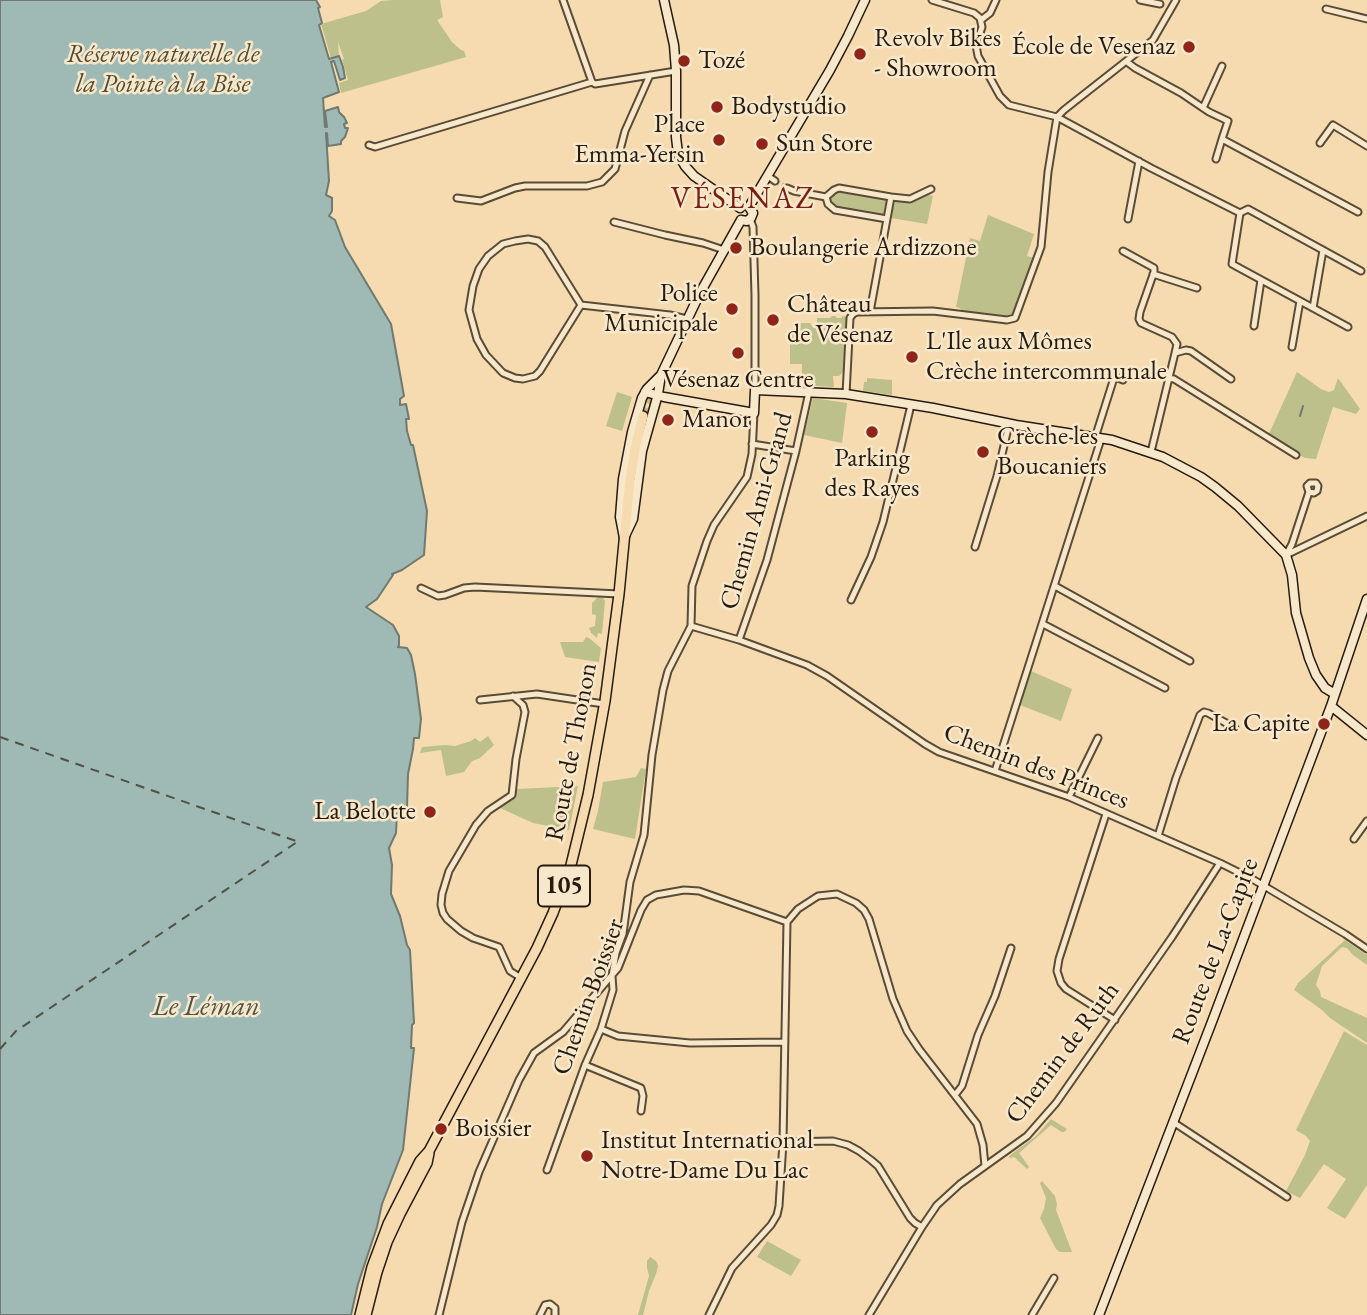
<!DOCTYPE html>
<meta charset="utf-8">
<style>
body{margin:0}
canvas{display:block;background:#f5dbaf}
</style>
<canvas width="1367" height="1315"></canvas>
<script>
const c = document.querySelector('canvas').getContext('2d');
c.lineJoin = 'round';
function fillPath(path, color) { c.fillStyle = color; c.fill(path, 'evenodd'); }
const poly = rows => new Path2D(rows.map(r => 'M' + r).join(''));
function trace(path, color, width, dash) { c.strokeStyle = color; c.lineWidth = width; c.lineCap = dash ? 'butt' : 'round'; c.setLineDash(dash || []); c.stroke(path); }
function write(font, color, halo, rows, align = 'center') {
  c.font = font + ' "EB Garamond",serif'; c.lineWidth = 5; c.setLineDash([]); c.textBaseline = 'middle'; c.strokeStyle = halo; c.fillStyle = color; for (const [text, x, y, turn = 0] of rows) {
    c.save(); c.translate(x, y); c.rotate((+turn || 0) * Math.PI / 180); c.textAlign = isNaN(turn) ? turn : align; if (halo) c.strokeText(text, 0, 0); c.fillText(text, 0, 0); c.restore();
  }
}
const green = poly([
 [393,0,440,0,443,17,437,20,452,42,461,50,464,51,466,57,341,93,339,83,348,80,342,60,344,59,338,42,339,56,331,58,321,24,366,11,381,1],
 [840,190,885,199,887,201,884,217,836,208,830,202,829,198,835,192],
 [927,194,933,196,927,224,891,218,895,200,911,202],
 [988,215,1034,234,1027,256,1034,258,1015,312,1009,317,962,312,960,308,956,307,970,238,980,241],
 [832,316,835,316,837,318,842,318,842,316,846,317,843,372,839,376,833,376,834,387,802,385,802,364,790,364,790,336,793,330,800,331,800,323,810,323,813,328,817,328,817,318,830,318],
 [1297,372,1321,389,1329,392,1334,390,1338,378,1360,409,1356,414,1333,407,1316,459,1305,458,1268,436],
 [867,378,892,380,892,395,863,391,864,382,867,382],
 [617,392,632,397,622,431,606,426],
 [813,398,847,403,842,443,804,435],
 [598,597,603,598,605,601,602,634,598,633,597,638,591,633,589,628,595,626,596,615,592,614,592,603],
 [586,637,589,638,601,648,599,662,565,657,560,642,583,642],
 [1031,671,1072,689,1061,721,1020,705],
 [488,736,494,745,480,758,472,761,464,772,446,776,441,750,420,753,422,747,445,745,455,746,471,741,475,738,480,742],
 [641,768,646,769,635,839,593,829,598,811,603,782,636,777],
 [578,786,569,830,533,823,498,807,511,799,515,795,517,789],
 [1345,940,1367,955,1367,965,1353,955,1347,948,1342,947,1322,966,1316,985,1320,991,1321,997,1367,1018,1367,1043,1330,1018,1322,1010,1294,990,1298,983],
 [1344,1031,1367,1045,1367,1185,1345,1219,1327,1208,1346,1179,1324,1164,1300,1198,1286,1191,1305,1155,1310,1141,1306,1136,1296,1130],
 [1051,1119,1067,1129,1064,1132,1062,1132,1051,1125,1019,1153,1029,1167,1027,1169,1014,1157,1010,1158,1009,1156,1036,1136],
 [1042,1181,1055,1196,1057,1204,1056,1210,1072,1252,1060,1252,1056,1249,1040,1218,1044,1209,1046,1198,1040,1183],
 [767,1241,801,1260,791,1276,757,1257],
 [650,1257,656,1261,658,1266,656,1274,649,1291,643,1315,638,1315,649,1276,647,1268,647,1261]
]);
const water = poly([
 [0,0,316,0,320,7,318,8,322,23,319,25,329,59,339,56,343,67,345,78,340,80,334,61,331,62,339,92,323,98,325,127,327,127,325,111,338,107,339,112,344,117,347,123,344,124,345,128,348,128,345,137,341,141,341,144,328,146,327,133,326,133,329,181,326,195,332,198,332,211,329,216,335,220,345,247,391,324,404,396,400,399,400,405,406,404,409,419,406,419,407,431,411,445,413,445,427,511,424,555,402,570,392,574,393,575,377,599,366,607,393,625,399,636,399,645,398,647,407,648,411,655,415,674,421,719,419,738,414,738,413,749,408,774,407,808,403,808,397,814,396,833,389,848,392,865,391,894,400,916,407,945,410,950,414,1023,412,1025,411,1048,414,1048,403,1150,382,1204,377,1227,358,1284,351,1315,0,1315,0,0]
]);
const stream = poly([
 [1300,416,1303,406]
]);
const ferry = poly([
 [0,737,296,841],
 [0,1049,16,1031,297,842]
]);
const streetTunnel = poly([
 [775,181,787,188]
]);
const primaryTunnel = poly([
 [643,416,659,377]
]);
const street = poly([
 [563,0,592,82,595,84,676,71],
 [932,0,974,13,980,18,982,27,976,45,978,56,1000,96,1009,105,1057,117,1151,168,1240,213,1248,209,1361,271],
 [1140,0,1160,4],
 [1326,9,1367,19],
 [981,20,990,13,996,0],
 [1127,62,1135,68,1181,93,1209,112,1228,121,1222,139,1358,212],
 [1203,108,1222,66],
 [1057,117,1064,110,1153,40,1176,0],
 [1320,143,1333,125,1367,146],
 [369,145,375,147,592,82],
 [1216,159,1222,139],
 [768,176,775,181],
 [787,188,794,191,826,197,828,204,835,210,887,219],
 [826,197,834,190,839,188,891,197],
 [457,198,481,201,515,188,525,186,587,186,602,182,615,169,625,131,650,75],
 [1240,213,1232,264,1348,327],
 [750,219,753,227,755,295,755,390],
 [1128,219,1139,161],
 [614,222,665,235,703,243,724,250],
 [528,239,538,241,545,247,581,305,540,371,535,376,523,379,515,378,503,373,486,355,477,339,469,310,473,286,479,269,488,256,503,244,515,241,528,239],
 [1123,251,1154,268,1154,272,1140,312,1139,319,1141,323,1172,337,1177,344,1175,353,1186,350,1191,351,1231,379],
 [1153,274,1197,288],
 [581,305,670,315,687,319],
 [1313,308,1323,250],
 [870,312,891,197,910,199,931,189],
 [1254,326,1261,280],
 [1292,347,1300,301],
 [1168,378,1174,379,1296,455],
 [846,394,850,318,853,314,857,312,933,311,1007,320,1015,318,1041,247,1048,172,1057,117],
 [1095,438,1113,381,1116,377,1123,380],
 [752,444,796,451],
 [1151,452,1175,353],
 [975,547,997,476,1009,424],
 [1286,555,1292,544,1309,492,1307,486,1310,483,1316,483,1318,486,1317,491,1314,493,1309,492],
 [1286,555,1367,516],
 [1055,586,1190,661],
 [421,588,438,596,445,595,464,588,475,587,619,594],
 [851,600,871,557,883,522,911,405],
 [1043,624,1165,688],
 [691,626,739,640,807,665,827,676,925,744,939,752,1069,797,1220,863,1254,880,1345,934,1367,949],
 [739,640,767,560,796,451,809,392],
 [513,696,523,705,525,712,516,759,512,795,488,811,476,825,449,871,442,894,441,905,443,913,447,919,461,931,473,938,499,947,510,971,521,978],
 [480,700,537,694,604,704],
 [995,771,1101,439],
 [1069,797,1098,738],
 [1106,814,1059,959,1057,971,1061,983,1066,989,1115,1020],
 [1158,836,1176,778,1200,715,1204,712,1208,713,1235,728],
 [1354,839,1367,821],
 [601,1029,618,1036,690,1043,785,1042],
 [585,1065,641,1088,643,1096,641,1111],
 [955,1095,962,1086,978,1035,995,996,1011,948],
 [1173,1122,1287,1197],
 [783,1142,833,1141,848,1145,859,1151,871,1160,878,1166,910,1218,915,1223,922,1227],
 [547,1170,585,1065,601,1029,613,990,612,976,616,953,623,934,630,882,644,835,652,755,663,690,668,671,691,626,692,586,707,541,714,525,747,477,752,454,754,413],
 [439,1315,462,1222,479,1172,519,1080,534,1053,563,1032,618,968,641,910,647,900,656,895,684,890,699,891,787,922,798,909,818,896,837,894,856,903,864,910,869,919,893,999,907,1031,919,1049,977,1124,983,1145,985,1166],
 [540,1315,545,1305,550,1304,555,1308,555,1315],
 [709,1315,732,1268,771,1225,777,1215,779,1206,783,1142,787,922],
 [869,1315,922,1227,937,1205,960,1184,1027,1136,1056,1103,1172,937,1220,863],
 [1032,1315,1054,1278]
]);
const secondary = poly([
 [664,0,674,45,676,71,676,137,678,154,685,166,694,176,740,208],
 [749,207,830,70,848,36,865,0],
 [741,220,747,221,751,218,753,213,749,207],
 [645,392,664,397,754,413,755,390,846,394,933,408,1016,425,1112,440,1163,457,1201,477,1215,487,1238,506,1286,555,1292,575,1296,613,1309,658,1316,675,1325,688,1335,694],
 [624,538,620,517,623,479,632,432,642,398,647,389,661,375,700,293,741,220],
 [624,538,633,519,642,451,658,394,661,375],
 [1331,706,1367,735],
 [1099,1315,1213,1019,1331,706,1367,599]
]);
const primary = poly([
 [360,1315,372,1267,388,1224,420,1161,429,1151,537,948,553,913,571,865,588,795,605,701,619,594,630,480,635,449,643,416],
 [366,1315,377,1272,387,1242,400,1214,427,1163,429,1153]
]);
const markers = [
 [1189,47,7,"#8f2418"],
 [860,54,7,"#8f2418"],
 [684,61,7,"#8f2418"],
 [717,107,7,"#8f2418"],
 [719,140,7,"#8f2418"],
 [762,144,7,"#8f2418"],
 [736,248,7,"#8f2418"],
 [732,309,7,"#8f2418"],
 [773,320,7,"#8f2418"],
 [738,353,7,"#8f2418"],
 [912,357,7,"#8f2418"],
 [668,420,7,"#8f2418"],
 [872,432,7,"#8f2418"],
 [983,452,7,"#8f2418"],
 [1324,724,7,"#8f2418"],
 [430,812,7,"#8f2418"],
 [441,1129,7,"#8f2418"],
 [587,1156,7,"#8f2418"]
];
const shields = [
 [564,886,52]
];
const shieldNames = [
 ["105",564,886]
];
const poiNames = [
 ["Revolv Bikes",874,39],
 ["- Showroom",874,69],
 ["École de Vesenaz",1175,47,"right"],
 ["Tozé",698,61],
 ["Bodystudio",731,107],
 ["Place",705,125,"right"],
 ["Emma-Yersin",705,155,"right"],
 ["Sun Store",776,144],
 ["Boulangerie Ardizzone",750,248],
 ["Police",718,294,"right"],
 ["Municipale",718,324,"right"],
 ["Château",787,305],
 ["de Vésenaz",787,335],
 ["L'Ile aux Mômes",926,342],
 ["Crèche intercommunale",926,372],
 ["Vésenaz Centre",738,380,"center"],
 ["Manor",682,420],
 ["Crèche les",997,437],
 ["Boucaniers",997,467],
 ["Parking",872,459,"center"],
 ["des Rayes",872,489,"center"],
 ["La Capite",1310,724,"right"],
 ["La Belotte",416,812,"right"],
 ["Boissier",455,1129],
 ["Institut International",601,1141],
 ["Notre-Dame Du Lac",601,1171]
];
const parkNames = [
 ["Réserve naturelle de",163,55],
 ["la Pointe à la Bise",163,85]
];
const streetNames = [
 ["Chemin Ami-Grand",757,511,-74],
 ["Route de Thonon",572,752,-79],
 ["Chemin des Princes",1036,767,21],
 ["Route de La-Capite",1216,951,-69],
 ["Chemin Boissier",589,997,-70],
 ["Chemin de Ruth",1063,1053,-53]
];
const waterNames = [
 ["Le Léman",206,1007]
];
const quarterNames = [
 ["VÉSENAZ",743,200]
];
fillPath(green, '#bdc08a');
fillPath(water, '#9fb9b4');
trace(water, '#6f7a72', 2);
trace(stream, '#6f7a72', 2);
trace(ferry, '#505248', 2, [9, 7]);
trace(streetTunnel, '#ccb58f', 5, [5, 2.5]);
trace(primaryTunnel, '#ccb58f', 9, [9, 4.5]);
trace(street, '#5a4b36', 9);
trace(secondary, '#261b0e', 11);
trace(primary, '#261b0e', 12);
trace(street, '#f8e8cb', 5);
trace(secondary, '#f8e8cb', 8);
trace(primary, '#f5dbaf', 9);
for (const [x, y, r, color] of markers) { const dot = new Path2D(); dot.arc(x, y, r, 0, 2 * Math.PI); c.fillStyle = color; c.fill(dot); trace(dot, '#f8e8cb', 2.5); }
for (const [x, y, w] of shields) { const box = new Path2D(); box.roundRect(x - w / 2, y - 20.5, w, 41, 5); c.fillStyle = '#f8e8cb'; c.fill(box); trace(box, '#261b0e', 2); }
write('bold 24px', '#261b0e', null, shieldNames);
write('26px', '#261b0e', '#f8e8cb', poiNames, 'left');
write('italic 26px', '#534d33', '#f8e8cb', parkNames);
write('26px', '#261b0e', '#f8e8cb', streetNames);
write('italic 28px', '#505248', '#f8e8cb', waterNames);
c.letterSpacing = '2px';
write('30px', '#7a1f14', '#f8e8cb', quarterNames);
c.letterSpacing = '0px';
</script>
